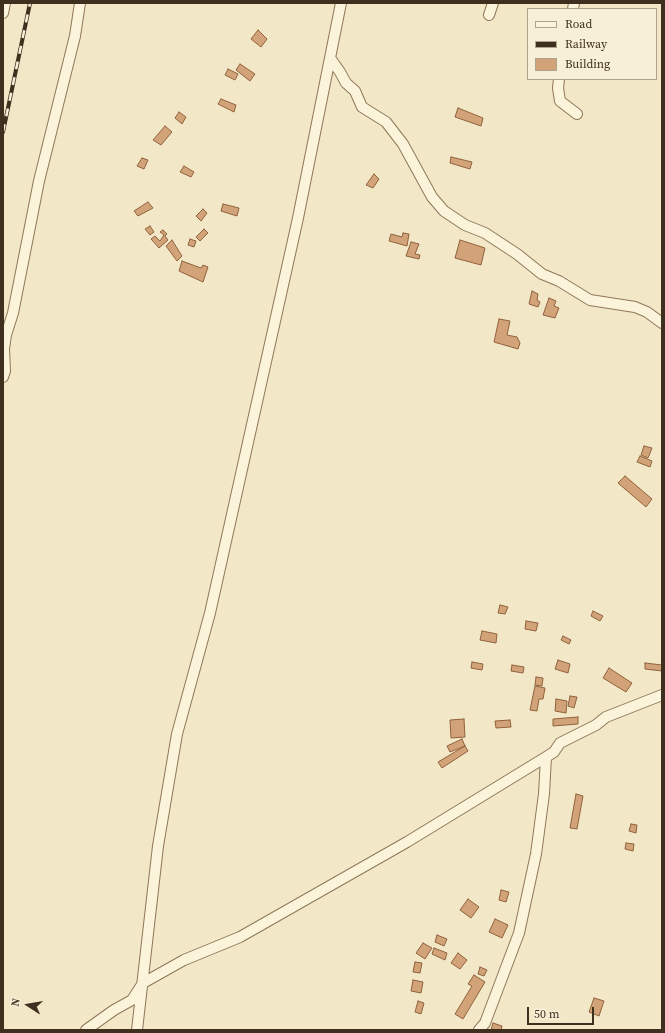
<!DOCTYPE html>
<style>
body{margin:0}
#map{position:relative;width:665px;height:1033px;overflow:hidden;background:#f2e7c6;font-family:"Source Serif 4",serif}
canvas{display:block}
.frame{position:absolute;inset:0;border:4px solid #3e2f1e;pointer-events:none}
.legend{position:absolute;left:527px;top:8px;width:130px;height:72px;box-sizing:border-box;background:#f8f0d6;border:1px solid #aea38c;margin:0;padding:5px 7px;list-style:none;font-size:12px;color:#3e2f1e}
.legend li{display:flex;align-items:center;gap:8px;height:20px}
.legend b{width:20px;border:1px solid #aea38c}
.north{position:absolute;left:8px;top:985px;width:40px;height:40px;-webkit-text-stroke:3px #f8f0d6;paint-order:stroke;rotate:282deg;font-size:11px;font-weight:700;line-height:16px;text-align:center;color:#3e2f1e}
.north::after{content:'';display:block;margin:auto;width:14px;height:18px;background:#3e2f1e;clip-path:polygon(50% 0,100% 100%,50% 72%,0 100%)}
.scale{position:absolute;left:527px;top:1007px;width:67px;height:18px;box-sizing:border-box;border:2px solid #3e2f1e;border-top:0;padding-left:5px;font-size:12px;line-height:14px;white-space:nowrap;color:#3e2f1e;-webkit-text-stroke:3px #f8f0d6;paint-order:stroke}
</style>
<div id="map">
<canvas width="665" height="1033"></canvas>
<div class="frame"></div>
<ul class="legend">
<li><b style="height:5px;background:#fbf3da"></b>Road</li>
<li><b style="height:5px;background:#3e2f1e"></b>Railway</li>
<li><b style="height:11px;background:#d2a379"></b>Building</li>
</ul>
<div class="north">N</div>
<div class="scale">50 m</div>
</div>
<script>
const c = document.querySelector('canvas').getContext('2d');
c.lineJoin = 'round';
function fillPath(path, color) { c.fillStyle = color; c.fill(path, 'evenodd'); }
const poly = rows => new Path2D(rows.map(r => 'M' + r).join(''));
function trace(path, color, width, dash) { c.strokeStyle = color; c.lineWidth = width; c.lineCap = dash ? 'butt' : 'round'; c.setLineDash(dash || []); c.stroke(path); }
const building = poly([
 [258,30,267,39,261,47,251,39,258,30],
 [240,64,255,74,250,81,236,70,240,64],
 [228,69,238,74,235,80,225,75,228,69],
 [221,99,236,105,234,112,218,104,221,99],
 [458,108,483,118,481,126,455,117,458,108],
 [179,112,186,117,182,124,175,118,179,112],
 [165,126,172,132,161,145,153,140,165,126],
 [451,157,472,162,470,169,450,163,451,157],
 [142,158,148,160,144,169,137,166,142,158],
 [184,166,194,172,191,177,180,172,184,166],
 [374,174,379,179,373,188,366,185,374,174],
 [148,202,153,208,138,216,134,211,148,202],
 [223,204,239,208,237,216,221,211,223,204],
 [203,209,207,213,201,221,196,216,203,209],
 [150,226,154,232,150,235,145,229,150,226],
 [204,229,208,233,200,241,196,237,204,229],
 [163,230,167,234,165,236,168,240,159,248,151,239,155,236,160,241,164,235,160,232,163,230],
 [403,233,409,234,407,246,389,241,391,234,402,237,403,233],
 [190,239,196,241,194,247,188,245,190,239],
 [172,240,182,256,177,261,166,246,172,240],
 [460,240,485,248,481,265,455,258,460,240],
 [411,242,419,244,415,254,420,255,419,259,406,256,411,242],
 [182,261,201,268,203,265,208,267,203,282,179,271,182,261],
 [532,291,538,294,537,300,540,302,538,307,529,304,532,291],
 [549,298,556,301,554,306,559,308,555,318,543,315,549,298],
 [499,319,510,321,507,335,517,337,520,343,518,349,494,342,499,319],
 [644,446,652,448,648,458,641,455,644,446],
 [640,456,652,461,650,467,637,462,640,456],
 [625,476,652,499,646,507,618,483,625,476],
 [500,605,508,607,505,614,498,613,500,605],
 [593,611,603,616,600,621,591,616,593,611],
 [526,621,538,623,536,631,525,629,526,621],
 [482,631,497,634,496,643,480,640,482,631],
 [563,636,571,640,569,644,561,640,563,636],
 [558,660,570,664,568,673,555,669,558,660],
 [472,662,483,664,482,670,471,668,472,662],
 [645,663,662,665,662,671,645,669,645,663],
 [512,665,524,667,523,673,511,671,512,665],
 [609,668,632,683,626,692,603,678,609,668],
 [536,677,543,678,542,686,535,685,536,677],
 [535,686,545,688,543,699,539,699,537,711,530,710,535,686],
 [570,696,577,697,574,708,568,706,570,696],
 [556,699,567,701,566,713,555,711,556,699],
 [578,717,578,724,553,726,553,719,578,717],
 [464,719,465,737,451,738,450,720,464,719],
 [510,720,511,727,496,728,495,721,510,720],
 [462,739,465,746,450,752,447,746,462,739],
 [465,746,468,751,442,768,438,762,465,746],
 [576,794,583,796,577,829,570,828,576,794],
 [631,824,637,825,636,833,629,831,631,824],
 [626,843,634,844,633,851,625,849,626,843],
 [501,890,509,892,506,902,499,900,501,890],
 [468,899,479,907,471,918,460,910,468,899],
 [495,919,508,925,502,938,489,932,495,919],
 [437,935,447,939,444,946,435,942,437,935],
 [423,943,432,948,425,959,416,953,423,943],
 [434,948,447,953,445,960,432,954,434,948],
 [458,953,467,960,460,969,451,963,458,953],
 [415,962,422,963,420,973,413,972,415,962],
 [480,967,487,970,484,976,478,974,480,967],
 [474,975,485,982,463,1019,455,1014,472,986,468,984,474,975],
 [413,980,423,982,421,993,411,991,413,980],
 [594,998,604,1001,599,1016,589,1012,594,998],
 [418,1001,424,1003,421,1014,415,1012,418,1001],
 [493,1023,502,1026,501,1030,491,1030,493,1023]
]);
const minor = poly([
 [573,9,574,3],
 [3,13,5,3],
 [489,15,493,3],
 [330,58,340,72,346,83,355,91,362,107,386,122,403,144,432,197,444,211,465,225,485,233,517,254,542,274,559,281,590,300,635,307,647,312,662,323],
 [559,79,558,88,560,101,577,114],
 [3,377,5,371,4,349,6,335,13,313,39,181,75,36,80,3],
 [86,1030,114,1010,132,1000,143,983,184,960,240,937,407,842,546,757,554,752,560,743,596,725,606,717,662,695],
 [137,1030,158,846,177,734,210,613,298,218,341,3],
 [479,1030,485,1023,519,933,536,854,544,794,546,757]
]);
const rail = poly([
 [3,132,30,3]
]);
fillPath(building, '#d2a379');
trace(building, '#90623d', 1);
trace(minor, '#8f785a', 12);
trace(minor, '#fbf3da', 10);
trace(rail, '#3e2f1e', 4);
trace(rail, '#f8f0d6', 2.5, [8]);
</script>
